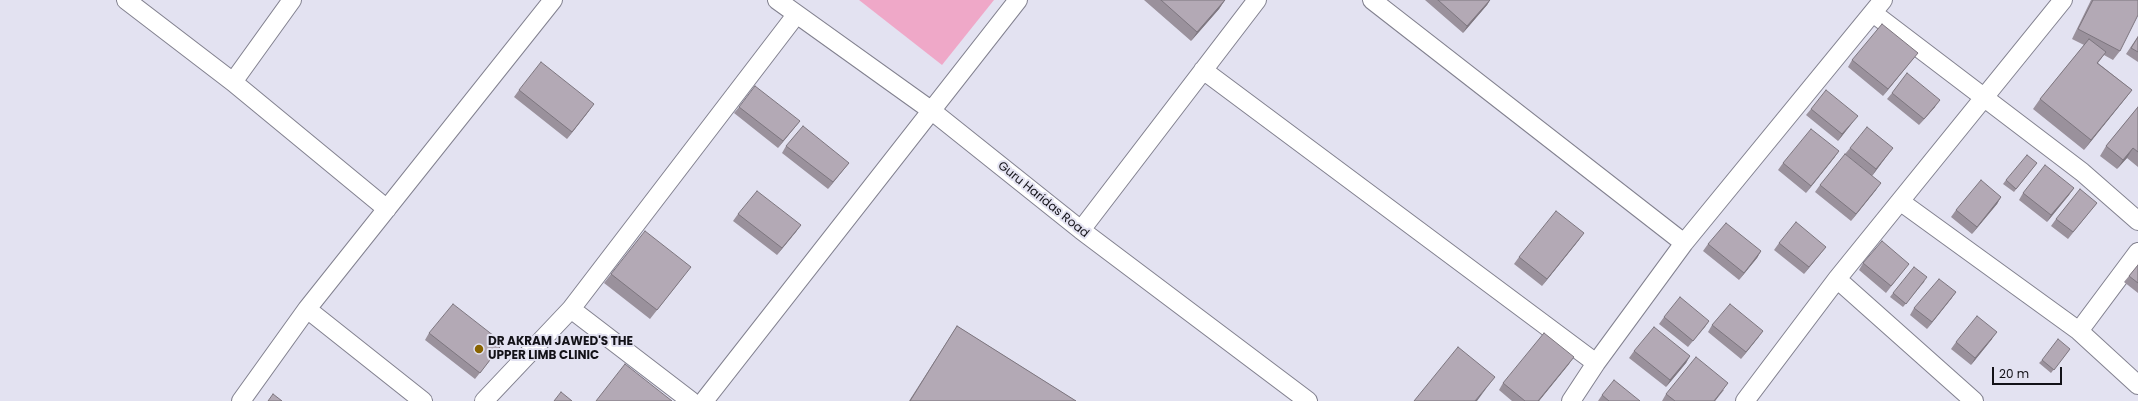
<!DOCTYPE html>
<style>
body{margin:0}
#map{position:relative;width:2138px;height:401px;overflow:hidden;background:#e3e2f1;font-family:Poppins,sans-serif}
canvas{display:block}
.scale{position:absolute;left:1992px;top:367px;width:70px;height:18px;box-sizing:border-box;border:2px solid #131218;border-top:0;padding-left:5px;font-size:12px;line-height:14px;white-space:nowrap;color:#131218;-webkit-text-stroke:3px #e3e2f1;paint-order:stroke}
</style>
<div id="map">
<canvas width="2138" height="401"></canvas>
<div class="scale">20 m</div>
</div>
<script>
const c = document.querySelector('canvas').getContext('2d');
c.lineJoin = 'round';
function fillPath(path, color) { c.fillStyle = color; c.fill(path, 'evenodd'); }
const poly = rows => new Path2D(rows.map(r => 'M' + r).join(''));
function trace(path, color, width, dash) { c.strokeStyle = color; c.lineWidth = width; c.lineCap = dash ? 'butt' : 'round'; c.setLineDash(dash || []); c.stroke(path); }
function write(font, color, halo, rows, align = 'center') {
  c.font = font + ' Poppins,sans-serif'; c.lineWidth = 4; c.setLineDash([]); c.textBaseline = 'middle'; c.strokeStyle = halo; c.fillStyle = color; for (const [text, x, y, turn = 0] of rows) {
    c.save(); c.translate(x, y); c.rotate((+turn || 0) * Math.PI / 180); c.textAlign = isNaN(turn) ? turn : align; if (halo) c.strokeText(text, 0, 0); c.fillText(text, 0, 0); c.restore();
  }
}
const green = poly([
 [859,0,994,0,942,65]
]);
const street = poly([
 [126,0,233,82,387,209],
 [777,0,932,111,1081,230,1308,401],
 [1372,0,1684,243],
 [1873,13,2082,172,2138,221],
 [1203,70,1596,363],
 [233,82,292,0],
 [1901,202,2079,331,2138,385],
 [1081,230,1257,0],
 [1837,279,1974,401],
 [307,309,423,401],
 [571,309,691,401],
 [2079,331,2138,252],
 [241,401,307,309,553,0],
 [484,401,571,309,796,15],
 [704,401,1018,0],
 [1571,401,1596,363,1684,243,1883,0],
 [1745,401,1837,279,2063,0]
]);
const wall = poly([
 [1144,0,1225,0,1219,9,1191,41],
 [1425,0,1490,0,1487,5,1463,33],
 [2091,0,2138,0,2120,51,2113,60,2104,55,2098,63,2132,90,2125,99,2084,150,2033,109,2040,99,2084,45,2072,39],
 [2138,36,2138,62,2126,54],
 [1913,59,1883,96,1848,67,1852,60],
 [519,90,589,111,567,139,514,97],
 [1892,93,1935,107,1919,125,1887,99],
 [739,107,800,121,778,148,734,113],
 [2138,107,2138,167,2127,158,2117,169,2100,156,2106,146],
 [1811,109,1853,122,1838,141,1806,115],
 [786,146,849,163,828,189,782,153],
 [1850,148,1893,148,1872,176,1845,154],
 [1839,151,1834,158,1806,193,1778,170,1783,163],
 [2037,163,2014,192,2003,184,2006,180],
 [1820,185,1876,190,1851,221,1815,192],
 [2074,188,2069,195,2047,222,2019,200,2023,193],
 [2001,197,1997,204,1972,234,1951,217,1956,210],
 [2097,203,2092,209,2068,239,2051,226,2056,219],
 [738,214,801,225,777,255,733,221],
 [1579,240,1542,286,1514,264,1519,257],
 [1779,243,1826,247,1804,274,1774,250],
 [1708,244,1761,251,1757,258,1739,280,1703,251],
 [1863,263,1904,270,1886,293,1859,270],
 [2138,265,2138,293,2124,282],
 [611,274,684,276,650,319,604,283],
 [1925,281,1903,307,1890,297,1893,293],
 [1956,292,1951,299,1927,329,1910,315,1914,308],
 [1664,317,1709,321,1688,347,1659,324],
 [1712,325,1763,331,1741,359,1708,332],
 [957,326,1076,401,909,401],
 [429,333,498,350,475,379,425,340],
 [1992,339,1971,365,1951,349,1956,342],
 [2070,349,2051,373,2039,363,2042,360],
 [1634,351,1690,356,1686,363,1666,387,1629,358],
 [1569,364,1539,401,1512,401,1499,390,1503,383],
 [1724,390,1715,401,1662,401,1666,394],
 [1602,395,1640,401,1598,401]
]);
const shadedWall = poly([
 [1225,0,1219,9,1191,41,1197,32],
 [1490,0,1487,5,1463,33,1467,26],
 [1918,53,1913,59,1883,96,1888,89],
 [2132,90,2125,99,2084,150,2091,140],
 [1940,100,1935,107,1919,125,1924,119],
 [594,104,589,111,567,139,572,132],
 [1858,116,1853,122,1838,141,1842,134],
 [800,121,795,127,778,148,783,141],
 [1893,148,1888,154,1872,176,1876,169],
 [2133,148,2127,158,2117,169,2123,160],
 [1839,151,1834,158,1806,193,1811,186],
 [849,163,844,169,828,189,833,182],
 [1881,183,1876,190,1851,221,1856,214],
 [2074,188,2069,195,2047,222,2051,215],
 [2001,197,1997,204,1972,234,1977,227],
 [801,225,796,232,777,255,782,248],
 [1584,233,1579,240,1542,286,1547,279],
 [1826,247,1821,253,1804,274,1809,267],
 [1761,251,1757,258,1739,280,1744,273],
 [1956,292,1951,299,1927,329,1932,322],
 [1709,321,1705,327,1688,347,1693,341],
 [1763,331,1758,338,1741,359,1746,352],
 [1997,332,1992,339,1971,365,1975,358],
 [1690,356,1686,363,1666,387,1670,380],
 [1574,357,1569,364,1539,401,1538,401],
 [1495,377,1488,386,1477,401,1475,401],
 [1728,383,1715,401,1714,401]
]);
const building = poly([
 [1161,0,1225,0,1197,32,1161,0],
 [1438,0,1490,0,1467,26,1438,0],
 [2093,0,2138,0,2138,15,2120,51,2078,29,2093,0],
 [1882,24,1918,53,1888,89,1852,60,1882,24],
 [2138,37,2138,52,2131,48,2138,37],
 [2089,39,2106,52,2097,63,2132,90,2091,140,2040,99,2089,39],
 [541,62,594,104,572,132,519,90,541,62],
 [1907,73,1940,100,1924,119,1892,93,1907,73],
 [755,86,800,121,783,141,739,107,755,86],
 [1826,90,1858,116,1842,134,1811,109,1826,90],
 [2138,107,2138,152,2133,148,2123,160,2106,146,2138,107],
 [803,126,849,163,833,182,786,146,803,126],
 [1867,127,1893,148,1876,169,1850,148,1867,127],
 [1811,129,1839,151,1811,186,1783,163,1811,129],
 [1845,154,1881,183,1856,214,1820,185,1845,154],
 [2027,155,2037,163,2016,189,2006,180,2027,155],
 [2045,165,2074,188,2051,215,2023,193,2045,165],
 [1981,180,2001,197,1977,227,1956,210,1981,180],
 [2080,189,2097,203,2073,232,2056,219,2080,189],
 [757,191,801,225,782,248,738,214,757,191],
 [1556,211,1584,233,1547,279,1519,257,1556,211],
 [1796,222,1826,247,1809,267,1779,243,1796,222],
 [1726,223,1761,251,1744,273,1708,244,1726,223],
 [645,231,691,267,657,310,611,274,645,231],
 [1882,241,1909,264,1891,286,1863,263,1882,241],
 [2138,265,2138,283,2129,276,2138,265],
 [1914,267,1927,277,1906,304,1893,293,1914,267],
 [1939,279,1956,292,1932,322,1914,308,1939,279],
 [1680,297,1709,321,1693,341,1664,317,1680,297],
 [453,304,503,343,480,373,429,333,453,304],
 [1730,304,1763,331,1746,352,1712,325,1730,304],
 [1977,316,1997,332,1975,358,1956,342,1977,316],
 [957,326,1076,401,910,401,957,326],
 [1654,327,1690,356,1670,380,1634,351,1654,327],
 [1544,333,1574,357,1538,401,1525,401,1503,383,1544,333],
 [2058,339,2070,349,2054,370,2042,360,2058,339],
 [1458,347,1495,377,1475,401,1414,401,1458,347],
 [1696,357,1728,383,1714,401,1675,401,1666,394,1696,357],
 [625,364,672,401,596,401,625,364],
 [1614,380,1640,401,1609,401,1602,395,1614,380],
 [561,392,572,401,554,401,561,392],
 [273,394,282,401,268,401,273,394]
]);
const markers = [
 [479,349,5,"#896401"]
];
const streetNames = [
 ["Guru Haridas Road",1043,200,39]
];
const poiNames = [
 ["DR AKRAM JAWED'S THE",488,342],
 ["UPPER LIMB CLINIC",488,356]
];
fillPath(green, '#efa8c8');
trace(street, '#82818f', 20);
trace(street, '#fff', 18);
fillPath(wall, '#9a919c');
fillPath(shadedWall, '#7d767f');
fillPath(building, '#b3a9b5');
trace(building, '#7d767f', 1);
for (const [x, y, r, color] of markers) { const dot = new Path2D(); dot.arc(x, y, r, 0, 2 * Math.PI); c.fillStyle = color; c.fill(dot); trace(dot, '#e3e2f1', 1.5); }
write('12px', '#131218', '#e3e2f1', streetNames);
write('bold 12px', '#131218', '#e3e2f1', poiNames, 'left');
</script>
